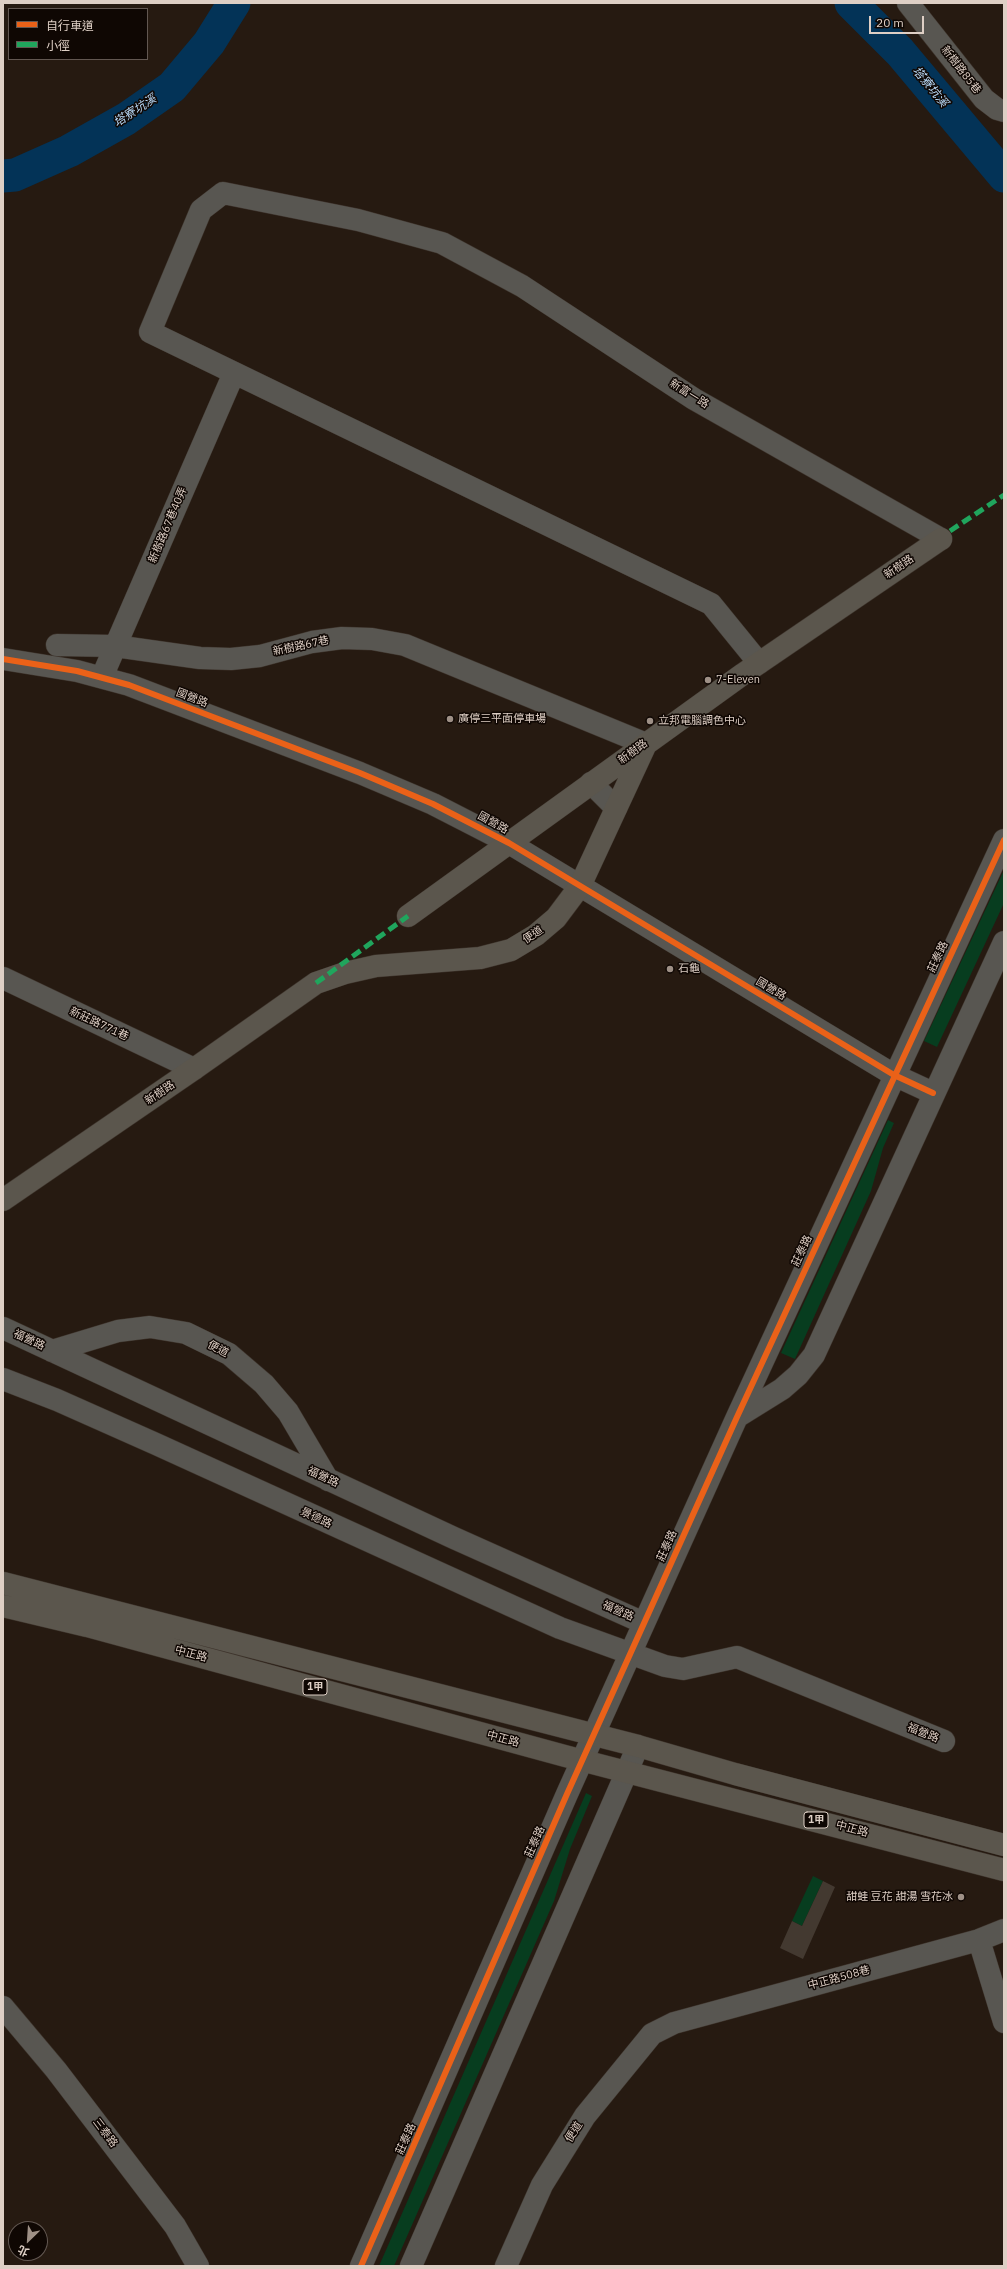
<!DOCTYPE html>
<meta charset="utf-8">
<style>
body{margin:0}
#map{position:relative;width:1007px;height:2269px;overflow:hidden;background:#261a11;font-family:"IBM Plex Sans","Noto Sans TC",sans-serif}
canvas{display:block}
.frame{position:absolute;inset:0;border:4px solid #decfc5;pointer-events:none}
.legend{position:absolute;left:8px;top:8px;width:140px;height:52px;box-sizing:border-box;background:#0f0703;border:1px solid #625751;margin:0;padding:5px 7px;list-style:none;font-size:12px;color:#decfc5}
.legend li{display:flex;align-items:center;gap:8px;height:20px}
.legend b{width:20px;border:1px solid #625751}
.north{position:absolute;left:8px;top:2221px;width:40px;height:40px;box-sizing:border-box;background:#0f0703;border:1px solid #625751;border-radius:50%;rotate:205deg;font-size:11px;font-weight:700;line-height:16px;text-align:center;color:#decfc5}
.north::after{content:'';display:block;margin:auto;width:14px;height:18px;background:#9e9086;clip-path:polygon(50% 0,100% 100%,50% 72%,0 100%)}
.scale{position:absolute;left:869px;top:16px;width:55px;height:18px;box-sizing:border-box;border:2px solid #decfc5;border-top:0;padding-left:5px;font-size:12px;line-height:14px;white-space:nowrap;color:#decfc5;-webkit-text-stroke:3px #0f0703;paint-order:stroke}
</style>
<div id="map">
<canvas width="1007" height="2269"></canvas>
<div class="frame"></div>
<ul class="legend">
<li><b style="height:5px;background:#ea6118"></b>自行車道</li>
<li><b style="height:5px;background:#20a55d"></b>小徑</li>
</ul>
<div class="north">北</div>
<div class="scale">20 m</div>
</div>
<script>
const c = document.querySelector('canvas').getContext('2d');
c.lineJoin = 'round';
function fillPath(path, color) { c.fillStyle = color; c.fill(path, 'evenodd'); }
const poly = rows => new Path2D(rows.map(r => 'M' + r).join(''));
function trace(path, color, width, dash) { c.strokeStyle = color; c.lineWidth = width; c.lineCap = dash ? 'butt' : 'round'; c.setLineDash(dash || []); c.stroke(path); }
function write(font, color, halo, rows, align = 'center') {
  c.font = font + ' "IBM Plex Sans","Noto Sans TC",sans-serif'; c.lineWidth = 3; c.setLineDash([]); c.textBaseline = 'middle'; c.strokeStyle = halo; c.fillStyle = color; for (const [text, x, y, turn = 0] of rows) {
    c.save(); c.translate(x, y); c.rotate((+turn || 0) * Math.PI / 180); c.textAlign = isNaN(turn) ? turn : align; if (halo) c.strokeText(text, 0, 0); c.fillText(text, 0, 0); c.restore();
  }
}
const green = poly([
 [1004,870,1004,903,937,1047,924,1041],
 [888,1120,894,1123,883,1148,871,1191,795,1359,781,1353],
 [586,1793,592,1796,570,1849,554,1901,394,2266,379,2266],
 [813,1876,823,1881,802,1926,792,1921]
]);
const river = poly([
 [851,3,900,52,1004,176],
 [3,176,15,175,69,151,126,119,172,87,209,43,234,3]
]);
const building = poly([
 [823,1881,835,1887,803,1959,780,1948,792,1921,802,1926]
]);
const minor = poly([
 [908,3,984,99,997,109,1004,111],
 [57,645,115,646,200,658,231,659,260,656,312,642,342,638,372,639,405,645,646,744],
 [3,659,77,671,129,685,360,773,433,804,509,843,894,1075,933,1093],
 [759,663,711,604,150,332,201,210,223,193,358,220,442,243,522,286,694,399,941,539],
 [102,677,234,373],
 [591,783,616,808],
 [3,978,194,1069],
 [3,1328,454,1538,644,1623],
 [52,1351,118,1331,150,1327,186,1333,229,1354,264,1384,288,1412,328,1480],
 [3,1379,57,1400,156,1444,560,1628,665,1666,683,1669,737,1657,944,1741],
 [737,1417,782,1389,798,1375,814,1355,1004,942],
 [979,1940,1004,2022],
 [3,2007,56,2070,175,2226,198,2266],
 [361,2266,567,1794,737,1417,1004,840],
 [411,2266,638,1746],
 [506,2266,542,2185,585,2116,652,2034,674,2023,979,1940,1004,1930]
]);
const major = poly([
 [408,916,743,674,941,539],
 [3,1200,194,1069,316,983,345,973,376,966,480,958,511,950,536,935,556,918,580,886,646,744],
 [3,1583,638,1746,735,1774,1004,1845],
 [3,1606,87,1626,565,1756,1004,1870]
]);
const quiet = poly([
 [950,531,1004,495],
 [316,983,408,916]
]);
const cycleway = poly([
 [3,659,77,671,129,685,360,773,433,804,509,843,894,1075,933,1093],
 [361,2266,567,1794,737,1417,1004,840]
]);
const markers = [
 [708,680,4,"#9e9086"],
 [450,719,4,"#9e9086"],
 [650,721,4,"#9e9086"],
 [670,969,4,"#9e9086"],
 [961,1897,4,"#9e9086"]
];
const shields = [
 [315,1687,24],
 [816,1820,24]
];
const shieldNames = [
 ["1甲",315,1687],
 ["1甲",816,1820]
];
const streetNames = [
 ["新樹路85巷",961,70,52],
 ["新富一路",689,394,32],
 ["新樹路67巷40弄",168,525,-67],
 ["新樹路",899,567,-34],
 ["新樹路67巷",301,646,-12],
 ["國營路",192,698,21],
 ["新樹路",633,752,-36],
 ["國營路",493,823,29],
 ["便道",533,935,-34],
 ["莊泰路",938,957,-65],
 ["國營路",771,989,31],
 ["新莊路771巷",99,1024,25],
 ["新樹路",160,1093,-34],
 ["莊泰路",802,1251,-65],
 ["福營路",29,1340,25],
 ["便道",218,1349,28],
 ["福營路",323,1477,25],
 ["景德路",316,1518,25],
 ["莊泰路",667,1546,-66],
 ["福營路",618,1611,24],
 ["中正路",191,1654,15],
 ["福營路",923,1733,22],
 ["中正路",503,1739,15],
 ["中正路",852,1829,15],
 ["莊泰路",535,1842,-66],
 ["中正路508巷",839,1978,-15],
 ["便道",574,2132,-58],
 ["三泰路",105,2133,53],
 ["莊泰路",406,2139,-66]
];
const poiNames = [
 ["7-Eleven",716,680],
 ["廣停三平面停車場",458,719],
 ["立邦電腦調色中心",658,721],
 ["石龜",678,969],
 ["甜蛙 豆花 甜湯 雪花冰",953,1897,"right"]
];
const waterNames = [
 ["塔寮坑溪",930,87,50],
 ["塔寮坑溪",135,111,-33]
];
fillPath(green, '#073d1f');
trace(river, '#033357', 33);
fillPath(building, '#433930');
trace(minor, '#3e342c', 23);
trace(major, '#3e342c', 23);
trace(minor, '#585651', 22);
trace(major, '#5b564d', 22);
trace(quiet, '#20a55d', 5, [10, 5]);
trace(cycleway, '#ea6118', 6);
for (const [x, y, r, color] of markers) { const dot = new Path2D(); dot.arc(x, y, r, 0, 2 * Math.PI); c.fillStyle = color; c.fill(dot); trace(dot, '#0f0703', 1.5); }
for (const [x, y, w] of shields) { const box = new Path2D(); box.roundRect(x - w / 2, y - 8, w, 16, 3); c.fillStyle = '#0f0703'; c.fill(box); trace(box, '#decfc5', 1); }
write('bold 10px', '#decfc5', null, shieldNames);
write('11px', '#decfc5', '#0f0703', streetNames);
write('11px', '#decfc5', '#0f0703', poiNames, 'left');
write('italic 12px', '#b9daf9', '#0f0703', waterNames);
</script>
